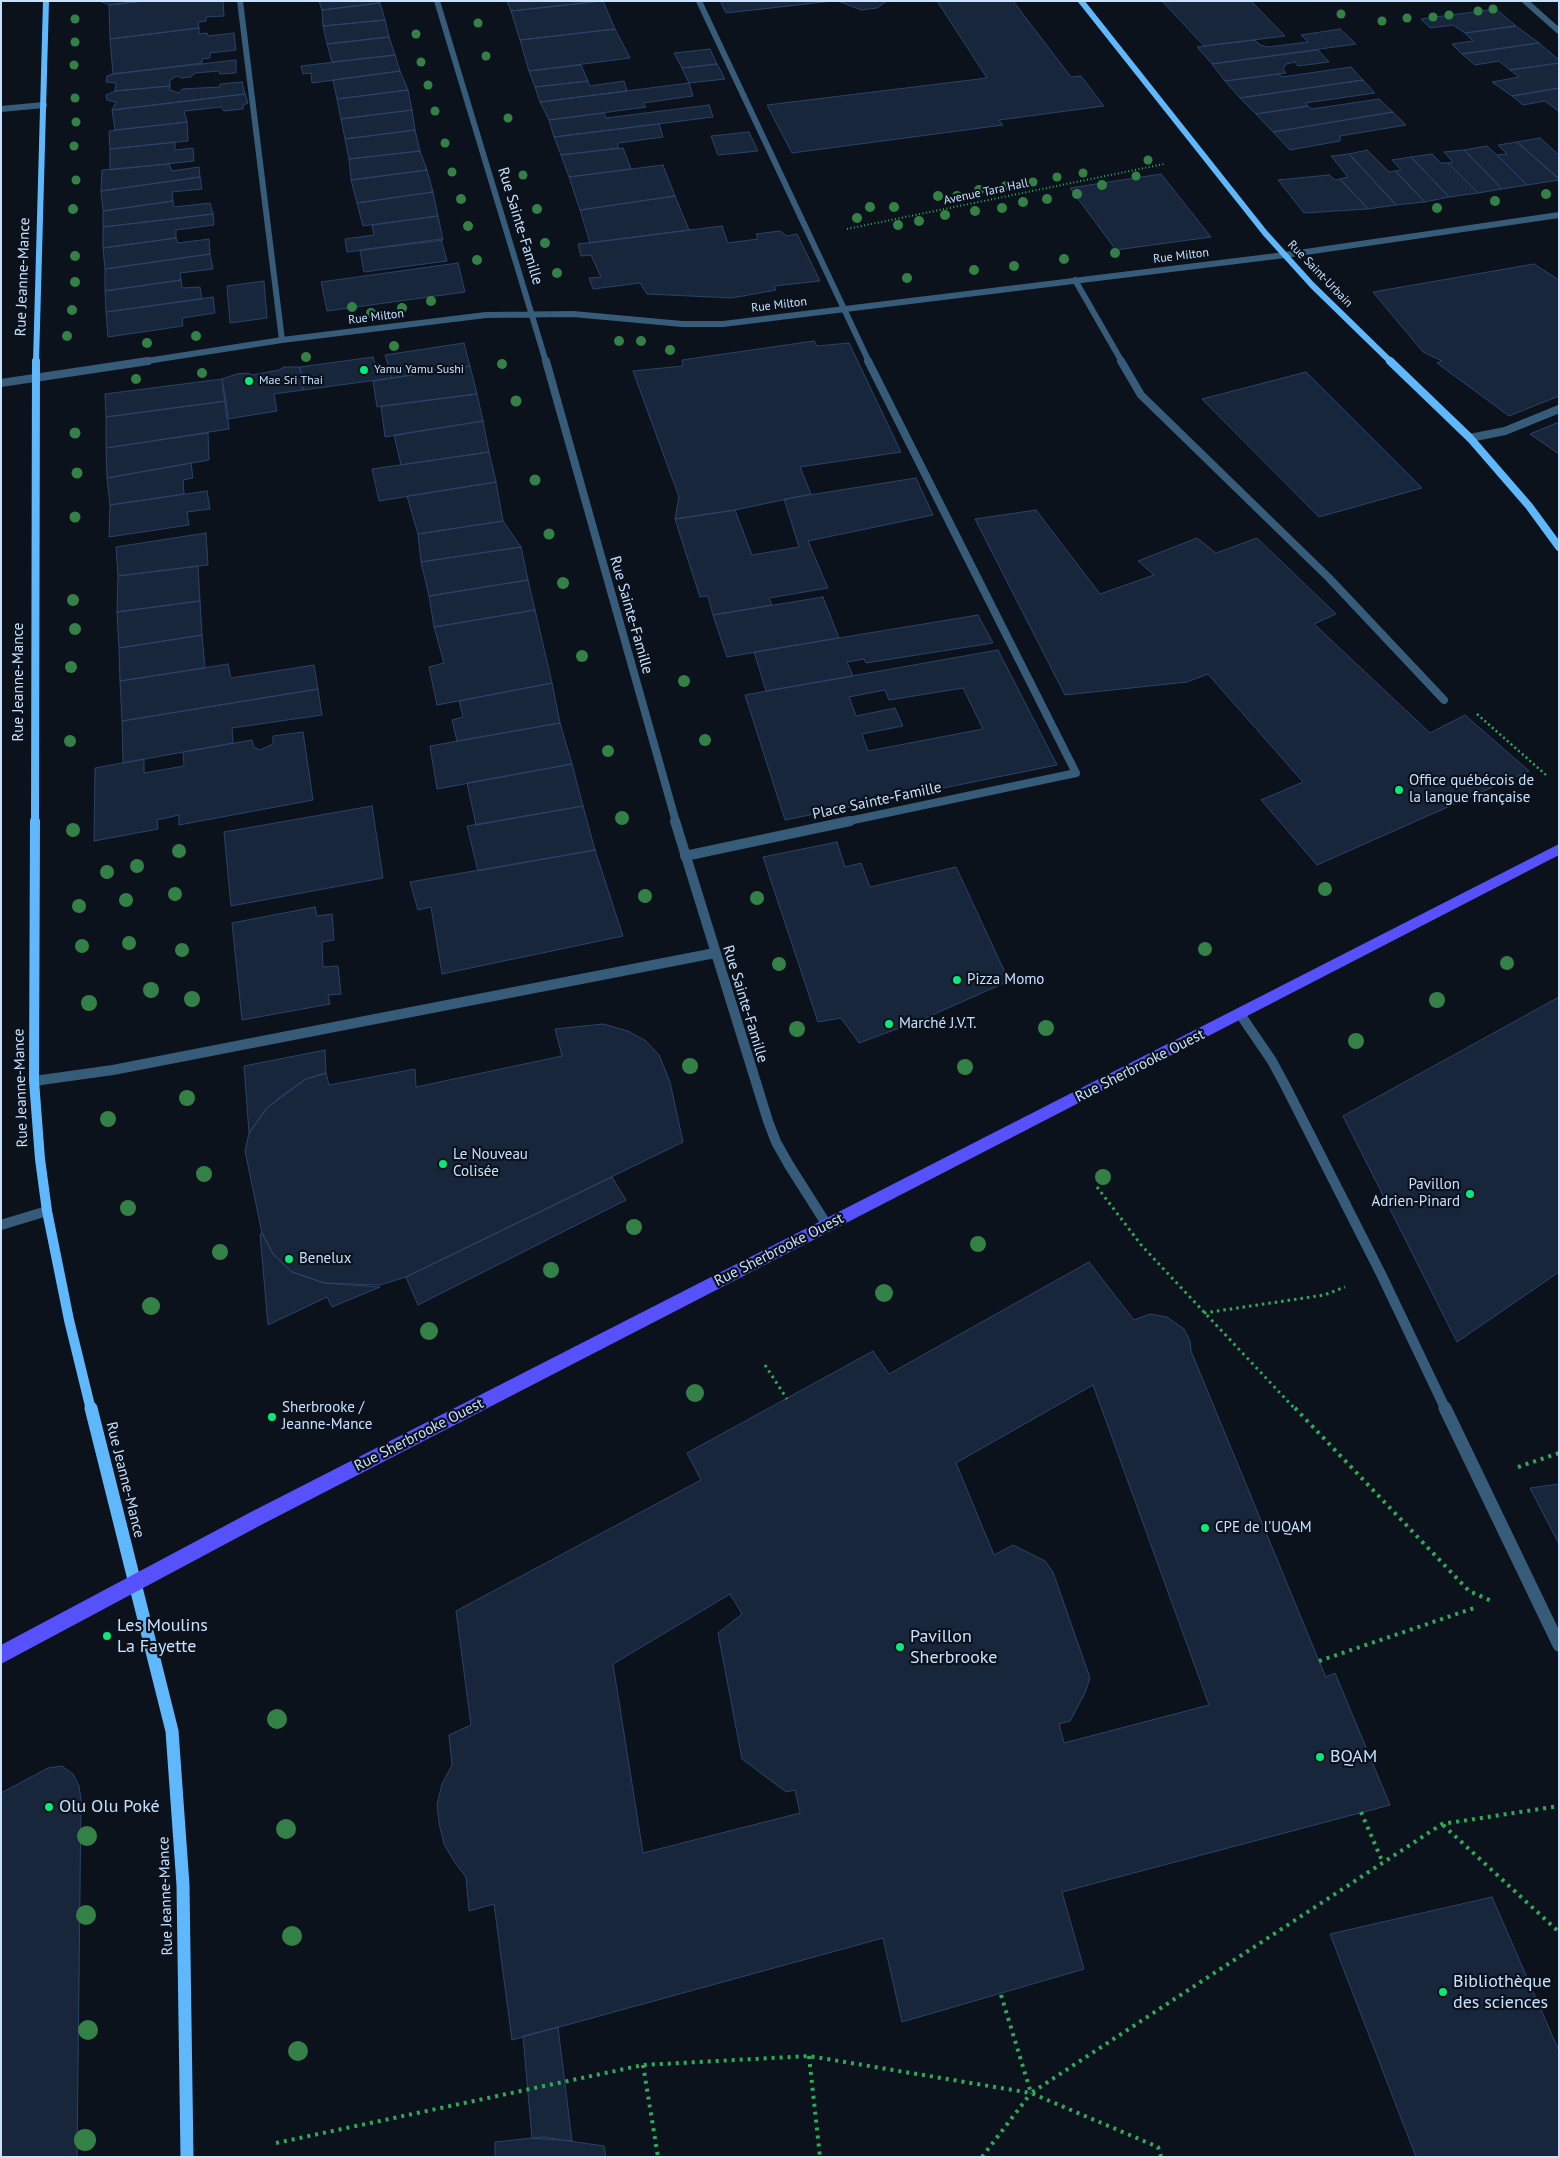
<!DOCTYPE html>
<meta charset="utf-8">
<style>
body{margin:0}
#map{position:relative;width:1560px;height:2158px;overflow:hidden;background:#0b121c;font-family:"PT Sans",sans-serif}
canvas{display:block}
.frame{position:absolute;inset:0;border:2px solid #c7e1fe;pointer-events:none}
</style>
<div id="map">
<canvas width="1560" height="2158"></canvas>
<div class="frame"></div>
</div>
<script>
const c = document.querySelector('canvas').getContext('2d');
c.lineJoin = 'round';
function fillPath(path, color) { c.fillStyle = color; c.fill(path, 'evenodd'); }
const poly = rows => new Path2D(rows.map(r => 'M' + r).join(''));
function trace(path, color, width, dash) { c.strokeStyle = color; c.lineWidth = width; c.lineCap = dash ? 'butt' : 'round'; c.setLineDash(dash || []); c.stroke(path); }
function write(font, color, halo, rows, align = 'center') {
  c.font = font + ' "PT Sans",sans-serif'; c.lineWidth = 4.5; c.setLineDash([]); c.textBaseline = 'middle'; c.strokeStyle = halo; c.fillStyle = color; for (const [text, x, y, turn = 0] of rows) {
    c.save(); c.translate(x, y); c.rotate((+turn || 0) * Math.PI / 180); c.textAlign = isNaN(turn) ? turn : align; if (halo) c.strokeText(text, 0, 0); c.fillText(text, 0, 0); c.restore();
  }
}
const building = poly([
 [100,1,144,1,109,5,100,1],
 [144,1,223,1,224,16,206,17,206,21,198,22,199,28,110,39,109,5,144,1],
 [319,1,380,1,380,3,322,10,319,1],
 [507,1,601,1,511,11,507,1],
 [603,1,615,29,520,40,511,11,603,1],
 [720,1,833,1,726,13,720,1],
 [838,1,887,1,877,8,861,10,838,1],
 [937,1,1013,1,1071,77,1081,76,1104,106,999,120,1003,125,792,153,767,105,987,78,937,1],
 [1162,1,1251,1,1285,36,1204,46,1162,1],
 [380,3,385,20,323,26,322,10,380,3],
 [1496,9,1516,26,1465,33,1453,25,1430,28,1421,19,1496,9],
 [385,20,389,37,327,44,323,26,385,20],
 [1516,26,1539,43,1462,54,1452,44,1473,41,1465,33,1516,26],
 [199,28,199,34,207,33,208,36,234,33,236,50,210,53,210,58,202,59,202,63,113,74,110,39,199,28],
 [615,29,630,58,529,71,520,40,615,29],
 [1340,29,1356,44,1212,64,1197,47,1255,40,1260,45,1268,47,1308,42,1301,35,1340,29],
 [389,37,395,55,332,62,327,44,389,37],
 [1539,43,1559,60,1559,63,1510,70,1499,61,1475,65,1462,54,1539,43],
 [710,49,717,64,682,68,674,53,710,49],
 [1318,50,1329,62,1298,66,1295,62,1286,64,1283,69,1286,73,1225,81,1212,64,1318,50],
 [395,55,400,71,312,83,311,73,303,74,301,66,395,55],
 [236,60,236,73,220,74,219,71,195,73,191,77,181,78,177,76,170,80,170,86,115,91,116,83,106,82,107,76,113,74,236,60],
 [1559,63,1559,88,1512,96,1492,82,1519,77,1510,70,1559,63],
 [717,64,725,79,689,83,682,68,717,64],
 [581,65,588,81,535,87,529,71,581,65],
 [1351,67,1363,80,1240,98,1225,81,1279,74,1282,77,1351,67],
 [400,71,408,90,337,99,333,80,400,71],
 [1363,80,1375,93,1305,103,1308,106,1256,114,1240,98,1363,80],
 [588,81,590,86,624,81,627,91,540,102,535,87,588,81],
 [242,82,245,94,112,110,116,102,107,100,106,95,115,91,170,86,170,90,179,93,182,89,220,87,220,84,242,82],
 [689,83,693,96,643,103,646,107,549,120,540,102,689,83],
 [1559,88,1559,110,1557,110,1545,101,1523,105,1512,96,1559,88],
 [408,90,412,110,341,119,337,99,408,90],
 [245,94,248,103,243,105,243,109,224,111,221,107,184,111,187,122,115,130,112,110,245,94],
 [1379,99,1393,112,1273,132,1256,114,1308,106,1312,109,1379,99],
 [709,105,713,117,554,137,549,120,604,113,606,118,709,105],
 [412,110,415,130,345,139,341,119,412,110],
 [1393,112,1406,125,1340,136,1340,141,1290,150,1273,132,1393,112],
 [187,122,188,141,110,149,109,131,187,122],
 [659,124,663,137,618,143,618,148,561,155,554,137,659,124],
 [415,130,420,151,349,159,345,139,415,130],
 [749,132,758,151,718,155,711,136,749,132],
 [1540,138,1559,155,1559,179,1517,142,1540,138],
 [175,142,175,150,193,148,194,161,110,170,110,149,175,142],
 [1517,142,1559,179,1559,180,1527,185,1497,155,1507,154,1498,145,1517,142],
 [1487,146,1497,155,1527,185,1502,189,1464,150,1487,146],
 [623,148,631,169,569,177,561,155,623,148],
 [1367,150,1389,172,1395,171,1425,202,1396,205,1349,154,1367,150],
 [1464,150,1502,189,1478,193,1448,163,1453,162,1444,152,1464,150],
 [420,151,427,170,351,180,349,159,420,151],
 [1349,154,1396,205,1368,209,1340,179,1348,177,1331,156,1349,154],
 [1432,154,1441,163,1448,163,1478,193,1449,197,1411,157,1432,154],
 [1411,157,1449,197,1425,202,1395,171,1401,170,1392,160,1411,157],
 [169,164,172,171,199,167,200,177,101,191,102,170,169,164],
 [663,165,675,196,580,210,569,177,663,165],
 [427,170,433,192,357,203,351,180,427,170],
 [1161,174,1211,237,1116,250,1070,188,1161,174],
 [1329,175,1335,180,1340,179,1368,209,1304,213,1278,180,1329,175],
 [200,177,202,189,172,192,173,201,103,211,101,191,200,177],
 [433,192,438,216,363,226,357,203,433,192],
 [675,196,689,230,590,243,580,210,675,196],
 [173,201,174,207,210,203,213,214,103,227,103,211,173,201],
 [213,214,214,225,176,230,176,238,103,248,103,227,213,214],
 [438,216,443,240,347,252,345,239,374,235,372,225,438,216],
 [722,226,728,243,758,239,756,234,780,231,787,236,797,234,820,281,774,286,776,290,732,298,647,294,640,283,593,289,589,278,601,277,591,255,581,256,578,244,722,226],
 [176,238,178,243,209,239,210,254,105,269,103,248,176,238],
 [441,239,447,261,364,272,360,250,441,239],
 [210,254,213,269,180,273,181,280,105,291,105,269,210,254],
 [458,263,465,292,327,311,321,282,458,263],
 [1534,264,1559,280,1559,396,1509,416,1437,363,1442,361,1423,352,1373,292,1534,264],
 [181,280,182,288,200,287,202,299,106,312,105,291,181,280],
 [264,281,267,318,230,323,227,286,264,281],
 [213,297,215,313,182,318,183,326,108,337,106,312,213,297],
 [814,341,817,346,849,343,901,452,800,467,811,494,735,510,675,519,679,497,633,371,683,366,682,360,814,341],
 [464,343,470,366,392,378,385,355,464,343],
 [373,357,376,368,389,370,392,378,303,390,300,367,373,357],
 [470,366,477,394,377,407,373,381,470,366],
 [284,367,300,367,303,390,274,394,277,411,227,419,222,379,237,374,248,373,252,375,279,370,284,367],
 [1306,372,1422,488,1319,517,1202,399,1306,372],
 [222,379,226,401,106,417,105,394,222,379],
 [477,394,483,421,385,437,381,406,477,394],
 [226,401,229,429,106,448,106,417,226,401],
 [483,421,489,452,401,465,394,435,483,421],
 [1559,422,1559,454,1530,434,1559,422],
 [208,433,209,460,107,478,106,448,208,433],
 [489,452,496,482,379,501,372,469,489,452],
 [191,463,193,478,183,480,184,494,110,505,107,478,191,463],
 [916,478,933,515,808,541,828,588,769,598,772,605,713,615,708,596,700,597,675,519,735,510,752,555,799,547,784,499,916,478],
 [496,482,503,521,418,534,407,496,496,482],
 [207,491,210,509,187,512,189,525,109,537,110,505,207,491],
 [1036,510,1100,594,1154,575,1138,561,1197,538,1216,553,1257,538,1336,614,1314,624,1430,733,1465,715,1529,771,1317,865,1261,800,1303,782,1208,674,1187,682,1065,695,975,519,1036,510],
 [503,521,521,547,421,562,418,534,503,521],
 [206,533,208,565,118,576,116,547,206,533],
 [521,547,528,580,429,596,421,562,521,547],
 [198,566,200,601,117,612,118,576,198,566],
 [528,580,535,610,434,627,429,596,528,580],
 [823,597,839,638,727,657,713,615,823,597],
 [200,601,202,635,119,648,117,612,200,601],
 [535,610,552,683,437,705,429,667,444,663,434,627,535,610],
 [978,615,993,643,866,663,864,659,847,662,853,676,766,691,754,652,978,615],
 [202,635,205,668,120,681,119,648,202,635],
 [998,650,1057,765,785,820,745,695,998,650],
 [963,688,983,729,868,751,862,734,903,726,895,708,856,716,849,697,885,690,889,700,963,688],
 [228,664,231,678,314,665,318,689,122,721,120,681,228,664],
 [552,683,560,723,457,741,452,720,463,717,459,701,552,683],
 [318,689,322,715,232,728,233,743,123,763,122,721,318,689],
 [560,723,572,764,437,789,430,746,560,723],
 [303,732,313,800,179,825,179,815,157,820,158,829,94,841,95,768,144,759,144,773,184,766,183,752,252,740,254,747,260,750,273,744,273,736,303,732],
 [572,764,583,806,476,825,467,783,572,764],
 [372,806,383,878,231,906,224,832,372,806],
 [583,806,595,850,478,871,467,826,583,806],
 [837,842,845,867,861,863,870,887,956,867,1009,981,921,1020,859,1043,841,1018,818,1022,763,857,837,842],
 [595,850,623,936,442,974,431,907,418,910,410,882,595,850],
 [315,907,317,916,332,914,334,940,322,942,323,967,338,966,341,994,328,995,330,1004,242,1020,232,923,315,907],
 [1559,997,1559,1272,1457,1342,1343,1116,1559,997],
 [603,1024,628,1031,646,1041,659,1055,670,1082,683,1142,406,1277,380,1285,324,1283,292,1272,273,1254,262,1233,245,1151,249,1133,267,1108,306,1079,326,1073,329,1085,415,1069,416,1087,562,1056,555,1029,603,1024],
 [325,1050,326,1073,306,1079,284,1094,267,1108,249,1133,244,1066,325,1050],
 [612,1177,626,1200,418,1305,406,1277,612,1177],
 [262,1233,273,1254,292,1272,324,1283,380,1287,332,1307,327,1297,268,1325,260,1234,262,1233],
 [1089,1262,1134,1320,1150,1314,1167,1317,1184,1329,1190,1341,1191,1351,1319,1661,1326,1677,1335,1673,1390,1805,1062,1892,1084,1969,902,2022,883,1938,512,2040,494,1904,469,1911,466,1877,455,1863,444,1844,439,1823,437,1804,442,1784,452,1765,449,1735,471,1725,456,1611,701,1480,687,1453,873,1351,889,1374,1089,1262],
 [1093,1385,1209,1705,1064,1743,1059,1724,1070,1721,1085,1693,1090,1678,1053,1572,1045,1561,1013,1545,994,1555,956,1463,1093,1385],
 [730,1594,742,1614,718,1633,742,1759,786,1792,795,1790,800,1813,643,1853,613,1664,730,1594],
 [1559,1484,1559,1544,1530,1488,1559,1484],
 [62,1766,73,1774,79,1786,81,1799,77,2157,1,2157,1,1793,48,1768,62,1766],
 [1492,1897,1559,2051,1559,2157,1416,2157,1330,1934,1492,1897],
 [558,2027,572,2141,532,2138,523,2036,558,2027],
 [542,2137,604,2146,606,2157,495,2157,495,2142,542,2137]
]);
const pathFar3 = poly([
 [847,229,1164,164]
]);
const pathFar2 = poly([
 [1477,714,1546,775]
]);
const pathFar1 = poly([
 [1097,1187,1142,1246,1296,1410],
 [1204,1313,1324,1295,1345,1287],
 [765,1365,787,1399]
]);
const path = poly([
 [1295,1408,1469,1591,1494,1602],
 [1518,1467,1559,1453],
 [1319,1661,1477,1607],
 [1361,1812,1383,1863],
 [1443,1825,1559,1932],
 [1001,1995,1031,2093,1158,2147,1161,2157],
 [809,2056,820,2157],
 [643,2065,658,2157],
 [276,2143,643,2065,809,2056,1031,2093,1442,1824,1559,1806],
 [982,2157,1031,2093]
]);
const laneFar3 = poly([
 [240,1,282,340],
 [699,1,869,362],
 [1,109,44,105],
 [1075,280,1122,362]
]);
const laneFar2 = poly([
 [1121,361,1141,395,1329,578,1444,700],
 [1470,438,1505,431,1559,409],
 [844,822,1076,773,868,361]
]);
const laneFar1 = poly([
 [685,856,850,821],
 [1240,1014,1272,1061,1286,1087,1381,1274,1446,1410],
 [34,1081,113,1070,715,953],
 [1,1225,47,1211]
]);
const lane = poly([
 [1445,1408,1559,1645]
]);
const streetFar2 = poly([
 [437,1,546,362],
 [1525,1,1559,31],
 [140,362,282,340,486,315,573,314,682,324,723,324,1285,255,1559,215]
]);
const streetFar1 = poly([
 [546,361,676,822],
 [1,383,148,361]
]);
const street = poly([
 [675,821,768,1121,776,1142,789,1165,827,1225]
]);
const secondaryFar3 = poly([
 [1081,1,1265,233,1312,285,1391,362],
 [36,362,46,1]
]);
const secondaryFar2 = poly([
 [1390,361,1470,438,1529,506,1559,547],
 [35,822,36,361]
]);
const secondaryFar1 = poly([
 [35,821,34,1081,40,1159,47,1211,69,1320,91,1410]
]);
const secondary = poly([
 [91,1408,172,1731,183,1885,187,2157]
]);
const primary = poly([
 [1559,844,1559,855,261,1525,1,1664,1,1645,249,1513,1559,844]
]);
const trees = [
 [1493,9,4.5],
 [1478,11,4.5],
 [1341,14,4.5],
 [1449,15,4.5],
 [1433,17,4.5],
 [1407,18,4.5],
 [75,19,4.5],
 [1382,21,4.5],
 [478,23,4.5],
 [416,34,4.5],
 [75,42,4.5],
 [486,56,4.5],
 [421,62,4.5],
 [74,65,4.5],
 [428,85,4.5],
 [75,98,4.5],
 [435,111,4.5],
 [508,118,4.5],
 [76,122,4.5],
 [445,143,4.5],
 [74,146,4.5],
 [1148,160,4.5],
 [452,172,4.5],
 [1083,173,4.5],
 [523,175,4.5],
 [1136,176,4.5],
 [1057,177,4.5],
 [76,180,4.5],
 [1033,182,4.5],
 [1102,185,5],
 [1006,186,5],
 [979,190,5],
 [1077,194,5],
 [1546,194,5],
 [938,196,5],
 [957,196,5],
 [461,199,5],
 [1047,199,5],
 [1495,201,5],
 [1023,202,5],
 [870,207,5],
 [894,207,5],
 [1002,208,5],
 [1437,208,5],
 [73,209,5],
 [537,209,5],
 [975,211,5],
 [945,215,5],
 [857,218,5],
 [919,221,5],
 [898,225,5],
 [468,226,5],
 [545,243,5],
 [1115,253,5],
 [75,256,5],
 [1064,259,5],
 [477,260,5],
 [1014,266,5],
 [974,270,5],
 [557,273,5],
 [907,278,5],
 [75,282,5],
 [431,301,5],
 [352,307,5],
 [402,308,5],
 [72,310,5],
 [371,313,5],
 [67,336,5],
 [196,336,5],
 [619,341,5],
 [641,341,5],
 [147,343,5],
 [394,346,5],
 [670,350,5],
 [306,357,5],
 [502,364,5],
 [202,373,5],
 [136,379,5],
 [516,401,5.5],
 [75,433,5.5],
 [77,473,5.5],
 [535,480,5.5],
 [75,517,5.5],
 [549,534,5.5],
 [563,583,6],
 [73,600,6],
 [75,629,6],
 [582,656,6],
 [71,667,6],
 [684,681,6],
 [705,740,6],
 [70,741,6],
 [608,751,6],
 [622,818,7],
 [73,830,7],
 [179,851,7],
 [137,866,7],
 [107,872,7],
 [1325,889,7],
 [175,894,7],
 [645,896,7],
 [757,898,7],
 [126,900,7],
 [79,906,7],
 [129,943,7],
 [82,946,7],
 [1205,949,7],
 [182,950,7],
 [1507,963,7],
 [779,964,7],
 [151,990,8],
 [192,999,8],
 [1437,1000,8],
 [89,1003,8],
 [1046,1028,8],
 [797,1029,8],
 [1356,1041,8],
 [690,1066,8],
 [965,1067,8],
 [187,1098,8],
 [108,1119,8],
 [204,1174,8],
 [1103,1177,8],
 [128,1208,8],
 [634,1227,8],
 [978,1244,8],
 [220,1252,8],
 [551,1270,8],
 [884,1293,9],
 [151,1306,9],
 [429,1331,9],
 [695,1393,9],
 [277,1719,10],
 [286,1829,10],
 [87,1836,10],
 [86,1915,10],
 [292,1936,10],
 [88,2030,10],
 [298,2051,10],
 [85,2140,11]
];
const markers = [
 [364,370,5,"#05ec7a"],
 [249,381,5,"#05ec7a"],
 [1399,790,5,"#05ec7a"],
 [957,980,5,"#05ec7a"],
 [889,1024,5,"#05ec7a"],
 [443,1164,5,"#05ec7a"],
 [1470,1194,5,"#05ec7a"],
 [289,1259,5,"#05ec7a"],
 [272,1417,5,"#05ec7a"],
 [1205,1528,5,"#05ec7a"],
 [107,1636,5,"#05ec7a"],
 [900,1647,5,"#05ec7a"],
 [1320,1757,5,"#05ec7a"],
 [49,1807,5,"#05ec7a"],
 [1443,1992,5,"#05ec7a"]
];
const farStreetnames = [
 ["Avenue Tara Hall",986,192,-12],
 ["Rue Milton",1181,256,-7],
 ["Rue Saint-Urbain",1320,274,46],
 ["Rue Milton",779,305,-7],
 ["Rue Milton",376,317,-7]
];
const farPoinames = [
 ["Yamu Yamu Sushi",374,370],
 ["Mae Sri Thai",259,381]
];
const streetNames = [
 ["Rue Sainte-Famille",520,226,73],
 ["Rue Jeanne-Mance",23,277,-88],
 ["Rue Sainte-Famille",631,615,74],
 ["Rue Jeanne-Mance",19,682,-90],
 ["Place Sainte-Famille",877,801,-12],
 ["Rue Sainte-Famille",745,1004,73],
 ["Rue Sherbrooke Ouest",1140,1066,-27],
 ["Rue Jeanne-Mance",21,1088,-92],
 ["Rue Sherbrooke Ouest",779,1250,-27],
 ["Rue Sherbrooke Ouest",419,1435,-27],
 ["Rue Jeanne-Mance",125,1480,76],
 ["Rue Jeanne-Mance",166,1896,-92]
];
const poiNames = [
 ["Office québécois de",1409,781],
 ["la langue française",1409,798],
 ["Pizza Momo",967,980],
 ["Marché J.V.T.",899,1024],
 ["Le Nouveau",453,1155],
 ["Colisée",453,1172],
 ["Pavillon",1460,1185,"right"],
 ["Adrien-Pinard",1460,1202,"right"],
 ["Benelux",299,1259],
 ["Sherbrooke /",282,1408],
 ["Jeanne-Mance",282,1425],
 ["CPE de l'UQAM",1215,1528]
];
const nearPoinames = [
 ["Les Moulins",117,1626],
 ["La Fayette",117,1647],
 ["Pavillon",910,1637],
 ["Sherbrooke",910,1658],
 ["BQAM",1330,1757],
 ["Olu Olu Poké",59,1807],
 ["Bibliothèque",1453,1982],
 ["des sciences",1453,2003]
];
fillPath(building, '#18263c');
trace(building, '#2a4368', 1);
trace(pathFar3, '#2faa5a', 2, [1, 2.5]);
trace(pathFar2, '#2faa5a', 2.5, [2, 3]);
trace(pathFar1, '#2faa5a', 3, [2.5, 4]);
trace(path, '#2faa5a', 4, [3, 5]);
trace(laneFar3, '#375c7a', 6);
trace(laneFar2, '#375c7a', 8);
trace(laneFar1, '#375c7a', 10);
trace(lane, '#375c7a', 13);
trace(streetFar2, '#375c7a', 6);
trace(streetFar1, '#375c7a', 8);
trace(street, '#375c7a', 10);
trace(secondaryFar3, '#60b8fc', 6);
trace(secondaryFar2, '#60b8fc', 8);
trace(secondaryFar1, '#60b8fc', 10);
trace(secondary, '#60b8fc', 13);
fillPath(primary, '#5651fb');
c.fillStyle = '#348147';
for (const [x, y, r] of trees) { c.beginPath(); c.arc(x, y, r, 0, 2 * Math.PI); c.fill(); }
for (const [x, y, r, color] of markers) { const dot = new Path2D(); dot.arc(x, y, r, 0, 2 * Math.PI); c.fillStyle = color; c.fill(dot); trace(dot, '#0b121c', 2); }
write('12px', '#c7e1fe', '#0b121c', farStreetnames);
write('12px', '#c7e1fe', '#0b121c', farPoinames, 'left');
write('15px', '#c7e1fe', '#0b121c', streetNames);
write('15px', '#c7e1fe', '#0b121c', poiNames, 'left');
write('18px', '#c7e1fe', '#0b121c', nearPoinames, 'left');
</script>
